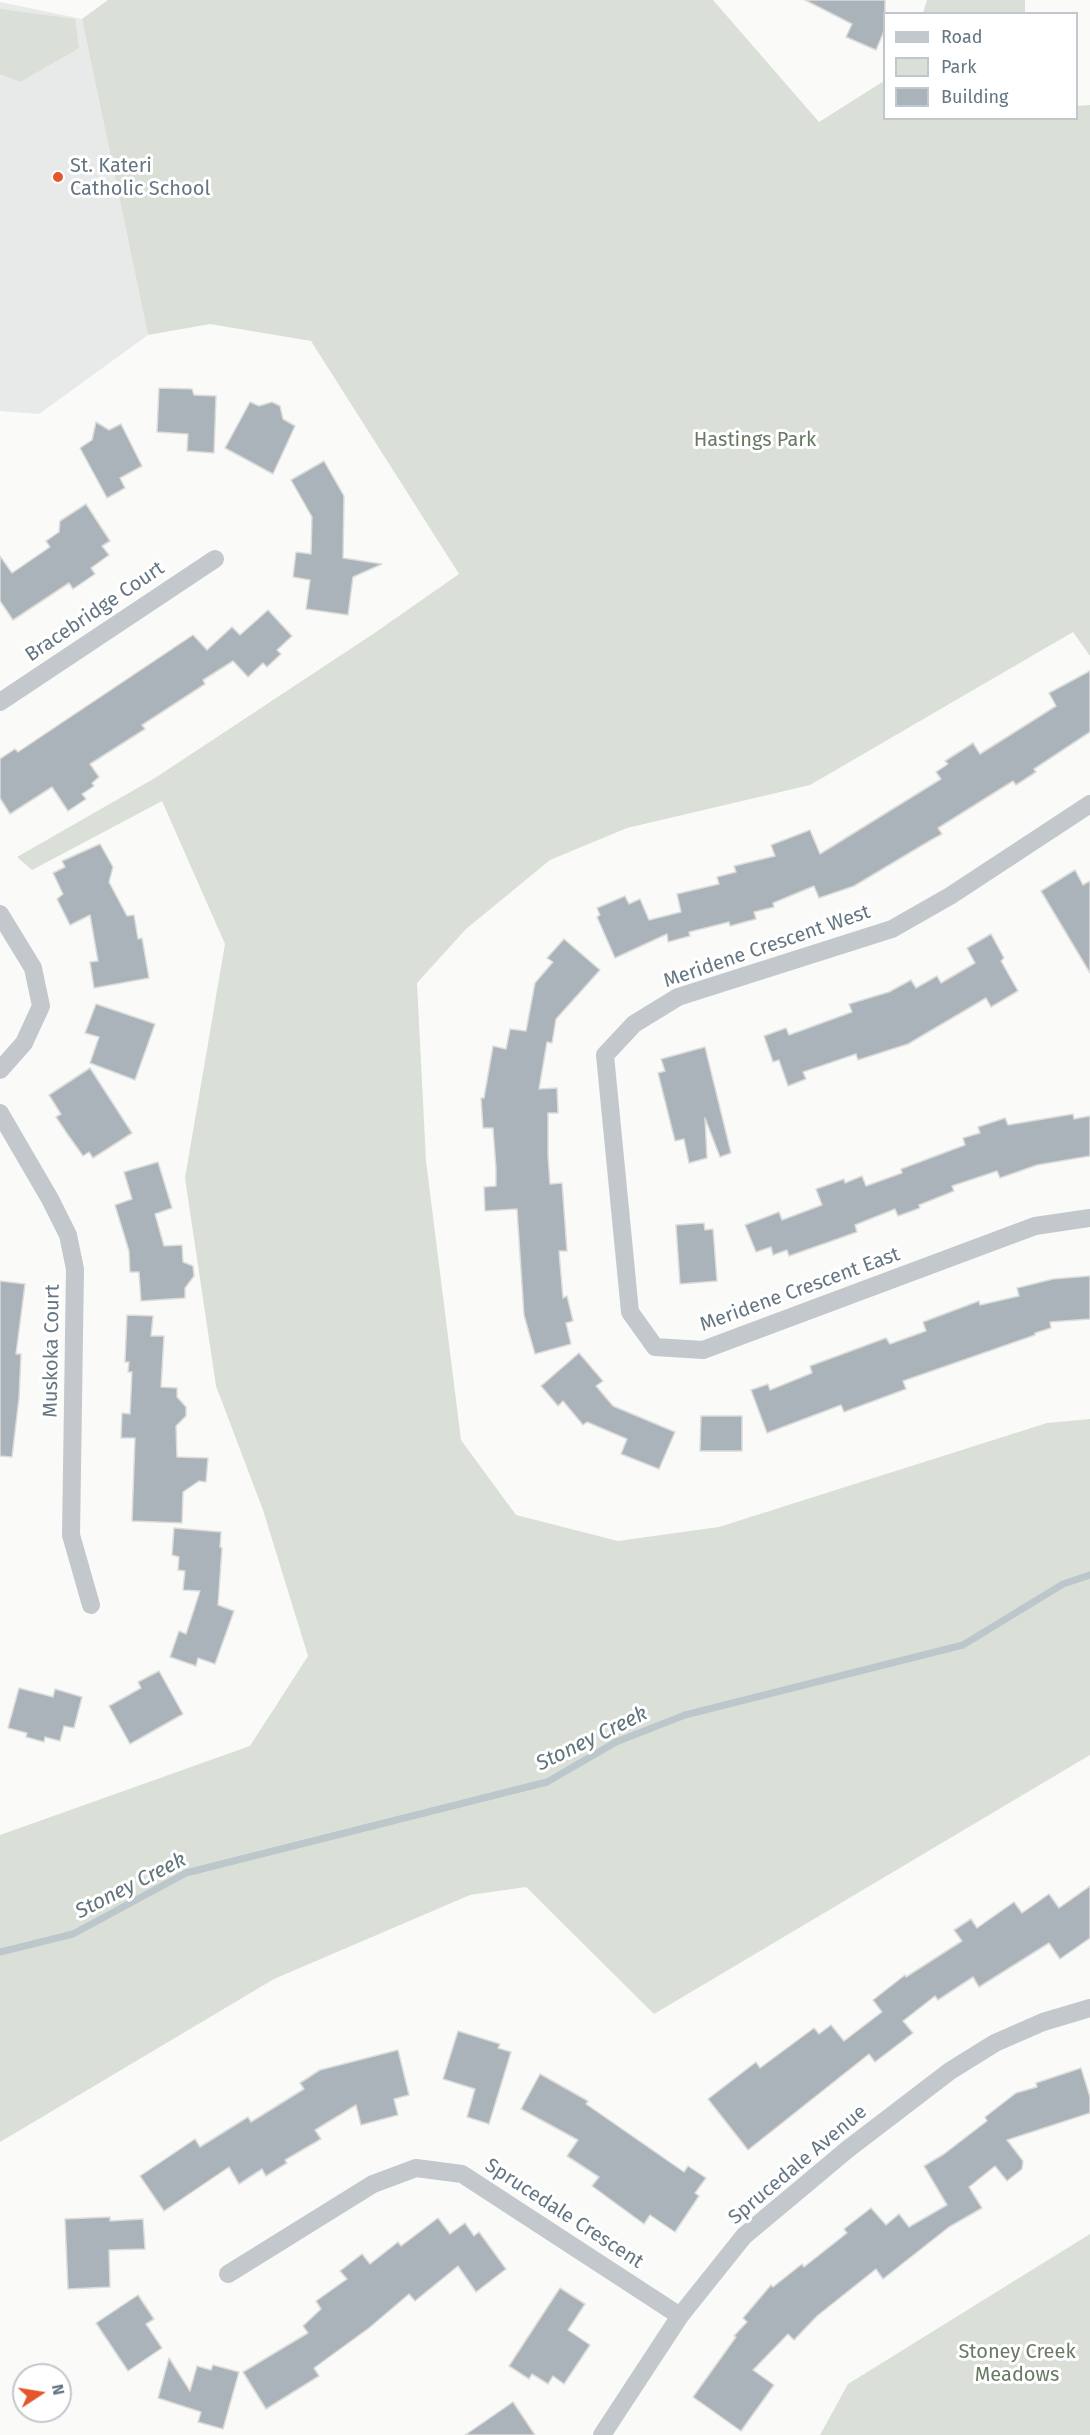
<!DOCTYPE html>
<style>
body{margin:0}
#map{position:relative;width:1090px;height:2435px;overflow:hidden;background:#fafaf8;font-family:"Fira Sans",sans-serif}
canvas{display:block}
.legend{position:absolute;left:883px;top:12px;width:195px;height:108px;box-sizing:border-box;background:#fff;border:2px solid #c1c8cd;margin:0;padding:8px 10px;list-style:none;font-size:18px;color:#657683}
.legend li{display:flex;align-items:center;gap:12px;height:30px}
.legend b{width:30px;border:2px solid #c1c8cd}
.north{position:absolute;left:12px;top:2363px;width:60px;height:60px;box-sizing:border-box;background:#fff;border:2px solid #c1c8cd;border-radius:50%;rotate:78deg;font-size:16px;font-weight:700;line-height:24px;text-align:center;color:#657683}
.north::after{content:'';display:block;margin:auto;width:21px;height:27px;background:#e4572e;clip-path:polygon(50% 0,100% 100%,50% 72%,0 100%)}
</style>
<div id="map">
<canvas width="1090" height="2435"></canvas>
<ul class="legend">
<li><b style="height:8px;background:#c3c8cc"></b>Road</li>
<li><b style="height:16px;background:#dadfd7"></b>Park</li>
<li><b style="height:16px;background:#aab3b9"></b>Building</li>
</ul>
<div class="north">N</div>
</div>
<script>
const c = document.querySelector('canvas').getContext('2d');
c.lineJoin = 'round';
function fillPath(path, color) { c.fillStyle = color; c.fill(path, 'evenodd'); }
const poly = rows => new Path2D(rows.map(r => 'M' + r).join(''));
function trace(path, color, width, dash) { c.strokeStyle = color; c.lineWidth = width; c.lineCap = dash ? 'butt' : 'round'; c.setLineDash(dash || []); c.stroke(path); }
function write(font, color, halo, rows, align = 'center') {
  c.font = font + ' "Fira Sans",sans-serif'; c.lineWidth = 6; c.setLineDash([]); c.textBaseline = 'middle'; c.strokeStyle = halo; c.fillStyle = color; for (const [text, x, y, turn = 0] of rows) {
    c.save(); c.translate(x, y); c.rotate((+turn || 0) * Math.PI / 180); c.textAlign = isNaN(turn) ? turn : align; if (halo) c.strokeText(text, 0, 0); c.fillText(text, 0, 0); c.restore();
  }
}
const built = poly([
 [0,2,82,19,148,335,39,414,0,411]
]);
const green = poly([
 [108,0,713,0,819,122,884,81,884,118,1076,118,1077,106,1090,105,1090,656,1073,632,810,785,627,828,550,860,466,929,417,983,426,1161,461,1440,516,1515,618,1541,719,1527,1047,1423,1090,1419,1090,1755,654,2014,526,1887,470,1895,274,1979,0,2142,0,1835,250,1746,308,1656,263,1510,216,1386,185,1178,225,944,162,801,32,870,17,857,155,778,376,632,459,574,311,341,210,324,148,335,82,19],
 [927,0,1025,0,1025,13,923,13],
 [0,9,75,19,79,48,20,82,0,74],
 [1090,2234,1090,2435,820,2435,848,2384]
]);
const stream = poly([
 [0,1952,73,1934,186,1873,547,1782,616,1742,685,1715,963,1645,1063,1584,1090,1575]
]);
const building = poly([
 [805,0,885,0,885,29,876,50,846,37,852,24,805,0],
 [159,388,192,389,194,395,216,396,214,453,187,451,188,434,157,432,159,388],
 [250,402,259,406,272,402,280,406,283,419,295,426,273,474,225,448,250,402],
 [96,422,109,430,121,424,142,466,120,478,125,488,107,498,80,448,92,440,96,422],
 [324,461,344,496,343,558,382,564,353,577,348,615,306,609,310,580,293,577,296,552,311,554,312,517,291,480,324,461],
 [86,504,110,541,102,546,109,555,91,568,95,574,73,589,69,583,13,620,0,601,0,556,12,573,50,547,46,541,59,532,60,521,86,504],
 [268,610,292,636,277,650,281,654,267,667,263,663,248,677,233,661,203,680,205,684,142,725,145,729,90,764,99,777,92,783,94,786,82,794,86,799,68,811,52,787,10,814,0,798,0,759,15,749,18,752,193,635,207,650,232,627,240,635,268,610],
 [1090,671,1090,732,1034,769,1036,772,1016,785,1013,781,938,828,942,834,931,840,854,886,819,898,814,886,773,903,774,907,754,912,756,919,730,926,729,922,689,932,690,936,668,942,667,934,615,958,597,917,600,915,597,908,625,896,629,904,640,899,649,920,681,912,677,894,719,884,717,877,736,872,734,866,775,856,771,845,810,830,820,854,941,779,936,772,948,764,945,761,973,743,980,754,1056,706,1049,693,1090,671],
 [100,844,113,867,109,882,127,916,134,915,138,939,142,938,149,978,94,988,90,962,98,961,90,915,70,925,57,899,63,894,53,873,65,867,62,861,100,844],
 [1075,870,1083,885,1090,881,1090,973,1041,891,1075,870],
 [991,934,1004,958,1001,961,1018,991,991,1007,986,998,908,1044,858,1060,856,1054,803,1072,806,1079,788,1086,779,1060,773,1062,764,1036,786,1028,789,1035,852,1012,849,1004,889,992,911,980,916,988,937,976,941,983,975,963,967,948,991,934],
 [564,939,600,970,556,1019,552,1043,547,1042,539,1089,557,1088,558,1113,548,1113,548,1156,550,1184,562,1183,567,1251,559,1251,563,1298,567,1296,573,1321,566,1323,571,1344,535,1354,524,1315,517,1209,485,1211,484,1187,496,1186,496,1168,493,1128,483,1128,481,1098,484,1098,493,1046,506,1049,510,1029,526,1031,535,983,553,962,547,958,564,939],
 [96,1004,155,1024,135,1080,90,1063,99,1037,85,1033,96,1004],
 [705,1047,731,1153,720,1157,705,1118,707,1158,689,1163,684,1139,675,1141,658,1073,665,1071,661,1059,705,1047],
 [90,1068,132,1133,93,1158,89,1152,83,1156,66,1132,56,1117,61,1114,49,1095,90,1068],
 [1073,1114,1074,1119,1090,1116,1090,1156,1037,1165,1000,1178,997,1171,952,1186,954,1191,919,1205,920,1208,898,1216,895,1209,855,1225,857,1232,789,1256,787,1250,773,1255,771,1247,756,1252,745,1225,779,1212,782,1220,822,1205,816,1189,844,1179,845,1183,862,1176,866,1186,902,1173,901,1169,965,1145,963,1138,980,1133,978,1127,1005,1118,1008,1125,1073,1114],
 [158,1162,172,1208,155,1214,164,1246,182,1245,183,1262,193,1266,194,1276,185,1288,185,1298,141,1301,139,1272,130,1272,129,1251,115,1205,132,1199,124,1172,158,1162],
 [704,1223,705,1230,713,1229,717,1281,680,1284,676,1225,704,1223],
 [1090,1276,1090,1319,1050,1322,1051,1328,1035,1333,1035,1335,903,1381,906,1389,844,1412,841,1405,767,1433,751,1390,768,1384,770,1390,812,1373,810,1366,886,1338,890,1344,926,1331,923,1322,979,1301,980,1305,1019,1296,1017,1288,1053,1279,1090,1276],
 [0,1281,25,1284,16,1354,21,1354,19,1398,12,1457,0,1456,0,1281],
 [127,1315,153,1316,151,1336,164,1336,161,1387,177,1388,177,1397,186,1407,186,1416,176,1426,177,1457,208,1458,206,1482,199,1481,183,1492,182,1523,132,1521,135,1438,121,1438,122,1413,130,1414,132,1372,128,1372,129,1362,125,1362,127,1315],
 [579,1353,603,1381,596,1386,613,1406,675,1432,659,1469,621,1454,627,1439,587,1422,583,1425,563,1401,558,1406,541,1386,579,1353],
 [701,1416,742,1416,742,1451,700,1451,701,1416],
 [174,1528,221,1532,220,1547,222,1548,218,1605,234,1611,215,1664,198,1658,196,1666,170,1657,179,1631,186,1634,200,1591,183,1590,185,1571,178,1570,179,1557,172,1555,174,1528],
 [159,1671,183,1714,130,1744,109,1706,141,1688,138,1682,159,1671],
 [19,1688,53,1697,55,1689,82,1697,74,1728,64,1726,60,1741,45,1737,44,1742,26,1737,27,1733,8,1728,19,1688],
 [1090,1886,1090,1938,1060,1959,1049,1943,979,1987,973,1977,938,2000,935,1996,903,2021,913,2033,875,2062,869,2054,748,2150,708,2099,756,2062,760,2068,814,2028,819,2034,831,2025,844,2041,882,2012,873,2000,905,1975,906,1977,962,1941,954,1930,971,1919,977,1928,1014,1902,1022,1913,1049,1894,1059,1908,1090,1886],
 [458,2031,500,2044,498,2048,511,2052,489,2124,467,2117,475,2089,443,2079,458,2031],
 [398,2050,409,2095,394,2099,398,2115,361,2125,356,2105,315,2130,321,2139,285,2160,287,2163,266,2176,262,2169,239,2184,229,2167,164,2211,140,2176,195,2139,200,2147,248,2117,251,2122,304,2089,300,2083,320,2070,398,2050],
 [1081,2068,1090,2097,1090,2113,1007,2140,1023,2161,1022,2169,1007,2181,995,2166,969,2187,982,2208,949,2227,883,2279,876,2269,817,2316,794,2340,788,2334,753,2370,774,2385,741,2431,693,2397,736,2337,734,2336,747,2322,743,2318,771,2285,773,2287,802,2264,804,2267,847,2233,844,2229,871,2208,886,2225,899,2214,909,2227,947,2205,924,2166,944,2154,987,2121,985,2117,1016,2093,1037,2087,1036,2083,1081,2068],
 [540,2074,588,2101,586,2104,684,2172,688,2166,706,2178,695,2193,699,2196,675,2232,650,2215,644,2224,592,2186,599,2177,567,2156,578,2140,521,2109,540,2074],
 [110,2217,110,2221,143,2219,145,2249,109,2250,110,2287,68,2289,65,2219,110,2217],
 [438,2218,450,2234,465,2223,474,2236,479,2232,506,2269,476,2292,458,2266,415,2301,409,2294,369,2328,314,2368,319,2376,266,2409,243,2372,308,2333,303,2326,321,2309,316,2301,347,2279,340,2271,362,2254,370,2264,398,2242,401,2246,438,2218],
 [560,2288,585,2304,568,2330,590,2345,564,2384,553,2376,548,2384,532,2374,529,2379,509,2366,560,2288],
 [138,2295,154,2319,146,2324,162,2348,128,2371,96,2323,138,2295],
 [169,2358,190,2391,197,2366,211,2370,213,2365,239,2372,223,2429,198,2422,201,2412,158,2398,169,2358],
 [513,2402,535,2435,465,2435,513,2402]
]);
const minor = poly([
 [0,702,215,559],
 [1090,804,950,896,892,929,678,997,634,1024,605,1055,630,1312,655,1347,703,1350,1035,1226,1090,1218],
 [0,914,33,968,41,1006,24,1043,0,1070],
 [0,1113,50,1199,68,1235,75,1269,71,1535,91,1605],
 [228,2274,373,2184,416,2168,462,2174,680,2316],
 [602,2435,680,2316,744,2236,848,2149,950,2071,995,2043,1043,2022,1090,2008]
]);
const markers = [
 [58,177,6,"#e4572e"]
];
const poiNames = [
 ["St. Kateri",70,166],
 ["Catholic School",70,189]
];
const parkNames = [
 ["Hastings Park",755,440],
 ["Stoney Creek",1017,2352],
 ["Meadows",1017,2375]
];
const streetNames = [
 ["Bracebridge Court",95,612,-34],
 ["Meridene Crescent West",767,947,-19],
 ["Meridene Crescent East",800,1290,-20],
 ["Muskoka Court",52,1351,-89],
 ["Sprucedale Avenue",798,2165,-40],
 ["Sprucedale Crescent",564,2214,33]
];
const waterNames = [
 ["Stoney Creek",592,1739,-26],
 ["Stoney Creek",131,1886,-27]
];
fillPath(built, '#e8e9e9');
fillPath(green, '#dadfd7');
trace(stream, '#bbc7cb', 7);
fillPath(building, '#aab3b9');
trace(building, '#dcdcda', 1.5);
trace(minor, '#c3c8cc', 18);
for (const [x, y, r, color] of markers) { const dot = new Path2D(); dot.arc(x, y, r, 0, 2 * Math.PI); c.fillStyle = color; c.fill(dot); trace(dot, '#fff', 2); }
write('20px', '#657683', '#fff', poiNames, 'left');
write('20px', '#687a64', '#fff', parkNames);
write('20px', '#657683', '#fff', streetNames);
write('italic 21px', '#60757c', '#fff', waterNames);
</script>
